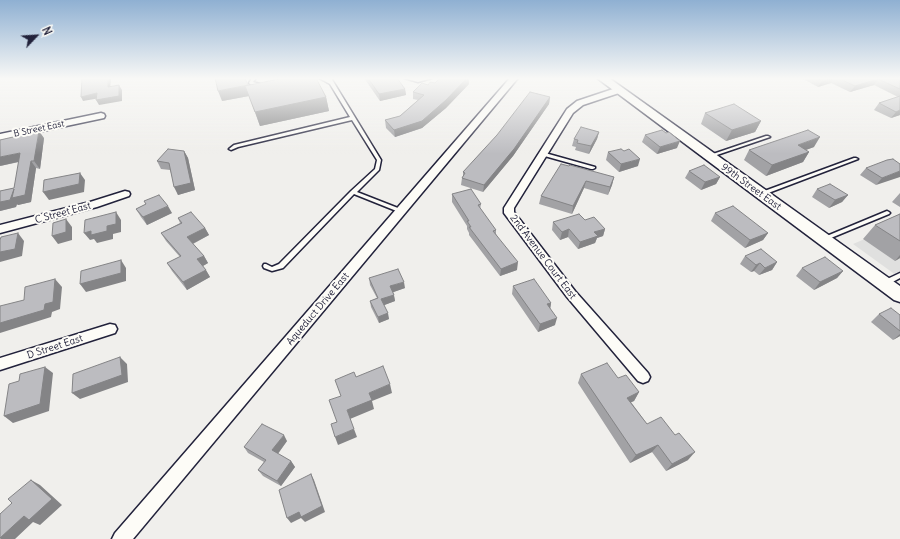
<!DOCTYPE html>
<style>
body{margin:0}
#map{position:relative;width:900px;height:539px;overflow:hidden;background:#f0efec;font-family:Delius,sans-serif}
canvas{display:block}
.north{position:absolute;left:16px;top:16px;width:40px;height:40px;-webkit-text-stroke:3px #fdfcf7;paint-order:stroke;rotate:65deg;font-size:11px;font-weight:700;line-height:16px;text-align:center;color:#22223b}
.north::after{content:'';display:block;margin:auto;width:14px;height:18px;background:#22223b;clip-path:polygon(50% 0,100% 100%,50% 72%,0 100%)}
</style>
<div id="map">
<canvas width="900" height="539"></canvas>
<div class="north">N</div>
</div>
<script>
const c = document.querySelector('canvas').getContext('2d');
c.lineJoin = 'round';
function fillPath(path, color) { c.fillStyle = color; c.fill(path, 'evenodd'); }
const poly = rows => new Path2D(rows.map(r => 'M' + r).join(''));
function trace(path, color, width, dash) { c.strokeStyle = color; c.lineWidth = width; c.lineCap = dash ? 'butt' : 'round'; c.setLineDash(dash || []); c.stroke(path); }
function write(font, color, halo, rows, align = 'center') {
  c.font = font + ' Delius,sans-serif'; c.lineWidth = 4; c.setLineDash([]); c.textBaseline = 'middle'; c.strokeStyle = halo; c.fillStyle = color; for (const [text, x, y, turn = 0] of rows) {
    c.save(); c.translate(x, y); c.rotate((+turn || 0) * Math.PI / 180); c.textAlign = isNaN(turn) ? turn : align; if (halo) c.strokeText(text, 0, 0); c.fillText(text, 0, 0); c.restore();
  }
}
const built = poly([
 [900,224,900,278,853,244]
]);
const lane = poly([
 [252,78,256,78,253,82,264,85,262,86,250,84,249,83,252,78],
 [319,78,331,78,381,160,379,170,357,192,403,210,404,211,403,212,399,212,354,194,283,268,272,271,264,268,263,266,264,264,266,264,272,267,279,264,351,191,375,169,377,160,352,120,238,147,231,150,229,149,234,145,350,117,330,84,319,78],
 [766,136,768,136,770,137,711,157,707,157,707,156,766,136],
 [541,153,545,153,595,167,595,168,593,169,591,169,541,155,541,153],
 [854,158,856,158,858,159,763,195,761,196,758,194,759,193,854,158],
 [887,211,889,212,890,213,889,214,826,240,824,241,821,239,822,238,887,211],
 [900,273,900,278,887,285,883,285,882,283,883,281,900,273]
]);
const street = poly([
 [404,78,432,78,418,82,404,78],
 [510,78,518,78,133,539,112,539,115,533,510,78],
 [616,88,619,88,623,90,622,92,583,105,573,113,514,208,514,212,575,291,648,373,650,377,648,381,643,383,638,381,567,297,504,213,504,208,567,109,577,101,616,88],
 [101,113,104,114,105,116,104,118,0,140,0,134,101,113],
 [125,191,129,192,130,194,129,196,97,207,0,233,0,225,90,202,125,191],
 [110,324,115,325,117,329,115,333,0,370,0,358,110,324]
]);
const secondary = poly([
 [597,78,609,78,900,286,900,302,894,300,597,78]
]);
const wall = poly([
 [364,78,397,78,405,89,406,95,380,101],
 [440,78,469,78,469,84,446,108,422,128,395,137,386,128,385,120,400,116,418,100,413,99,413,92,428,85,435,83],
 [801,78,900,78,900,115,891,118,874,110,879,103,898,97,874,85,850,92,831,83,818,87],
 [248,85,326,97,329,111,260,126,249,96,222,101],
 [550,97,549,104,513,156,483,192,461,185,462,178,463,176,463,172],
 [705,113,761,121,755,132,726,141,701,124],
 [599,132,597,139,589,154,575,150,576,147,572,146,574,139],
 [645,135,677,148,657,154,642,142],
 [44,138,40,169,36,168,31,202,18,205,17,204,16,207,0,211,0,191,14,188,19,162,0,166],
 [814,147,806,150,809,152,803,162,766,176,744,160,749,150],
 [184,151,188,158,195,190,178,195,170,170,161,169,157,161],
 [608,152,638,166,619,172,606,160],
 [900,164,876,185,860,175,866,168],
 [569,166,614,177,612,185,608,195,584,188,572,214,539,204,541,196],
 [689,171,720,177,716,184,701,190,685,178],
 [817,189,848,195,842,202,829,208,812,197],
 [900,193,900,207,892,202],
 [452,194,481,204,480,209,496,230,496,234,517,270,500,276,469,235,469,233,467,229,467,226,452,202],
 [144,201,172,213,147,225,141,217,136,209,146,204],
 [715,213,768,233,763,240,745,248,711,221],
 [900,214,900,258,895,261,863,239,875,225],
 [178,218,205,228,209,235,193,244,204,256,208,263,203,266,210,277,187,290,172,271,167,263,180,257,166,241,161,233,180,223],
 [585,220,605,229,603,236,597,238,595,243,578,249,568,237,560,240,552,230,553,222],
 [745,256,777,262,772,270,759,275,754,271,751,272,740,264],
 [802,268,843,271,837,278,814,290,796,276],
 [369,278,405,288,393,292,395,301,384,305,389,319,379,323,371,307,370,301,377,298,370,285],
 [513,286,551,303,550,309,555,325,538,332,512,294],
 [879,314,900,315,900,336,893,340,871,322],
 [581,374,618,378,639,392,634,401,631,402,647,424,688,460,666,471,652,452,630,463,578,383],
 [287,441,278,454,291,461,295,467,281,486,263,476,258,470,264,462,248,453,244,447]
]);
const shadedWall = poly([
 [108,78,111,78,110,92,108,87],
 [467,78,469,78,469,84,446,108,422,128,395,137,394,130],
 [830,78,834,78,831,83,818,87,822,81],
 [878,79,874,85,850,92,855,86],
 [119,85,122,90,122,101,99,105,96,100],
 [248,85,245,86,249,96,222,101,218,91],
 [405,89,406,95,380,101,379,94],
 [97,93,100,98,83,101,81,97],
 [326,97,329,111,260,126,255,112],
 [550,97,549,104,513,156,483,192,484,185],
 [900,110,900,115,891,118,896,112],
 [761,121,755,132,726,141,732,130],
 [39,131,44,138,40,169,34,161],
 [599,132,597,139,589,154,591,146],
 [820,137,814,147,791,155,798,145],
 [680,141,677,148,657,154,660,147],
 [184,151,188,158,195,190,178,195,174,187],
 [809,152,803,162,766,176,772,165],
 [20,153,26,160,0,166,0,157],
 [640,159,638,166,619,172,621,164],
 [31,161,36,168,31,202,18,205,17,204,16,207,0,211,0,202,14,189],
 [900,171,900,177,876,185,882,178],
 [80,173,85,180,84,192,49,200,43,192],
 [614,177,612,185,608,195,610,187],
 [720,177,716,184,701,190,705,182],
 [586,181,584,188,572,214,573,206],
 [848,195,842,202,829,208,835,200],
 [168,206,172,213,147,225,143,217],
 [116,212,121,220,121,232,113,234,113,239,97,243,94,239,90,240,84,233,107,226],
 [66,219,72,227,72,240,58,244,52,236],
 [205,228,209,235,192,244,187,237],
 [569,229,568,237,560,240,562,232],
 [605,229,603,236,597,238,595,243,578,249,580,242,594,232],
 [18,233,24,241,22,256,0,262,0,252],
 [768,233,763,240,745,248,750,240],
 [900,255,900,258,895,261],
 [204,256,208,263,201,267,197,259],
 [121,260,126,268,126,281,86,292,80,284],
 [518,262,517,270,500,276,501,269],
 [777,262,772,270,759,275,765,268],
 [760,263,754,271,751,272,756,265],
 [206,270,210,277,187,290,183,282],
 [843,271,837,278,814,290,820,282],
 [55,279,62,287,60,309,52,312,51,317,0,333,0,323,45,304],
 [404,282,405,288,391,293,390,286],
 [394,295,395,301,382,306,381,299],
 [551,303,550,310,547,304],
 [388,313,389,319,379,323,378,317],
 [557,318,555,325,538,332,540,324],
 [900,334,900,336,893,340],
 [120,357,127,364,128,382,80,399,72,393],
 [45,367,53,373,49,411,13,423,4,416],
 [390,384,392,393,372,401,374,409,350,419,347,410,369,393],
 [639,392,634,401,623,406,627,398],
 [354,429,357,437,338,445,335,437],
 [284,435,287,441,276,456,272,450],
 [658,445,652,452,630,463,636,455],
 [695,452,688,460,666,471,672,464],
 [291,461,295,467,281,486,277,481],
 [311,474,314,480,325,512,305,522,301,518,291,523,287,518],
 [31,480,40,485,62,505,40,525,33,522,15,539,0,539]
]);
const building = poly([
 [82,78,108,78,108,87,119,85,119,96,96,100,97,93,81,97,82,78],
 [215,78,245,78,248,85,218,91,215,78],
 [284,78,316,78,326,97,255,112,245,86,284,78],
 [368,78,397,78,405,89,379,94,368,78],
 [440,78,467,78,446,100,422,121,394,130,385,120,400,116,424,95,413,92,422,83,428,85,430,82,435,83,440,78],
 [817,78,830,78,822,81,817,78],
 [838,78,900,78,900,89,878,79,855,86,838,78],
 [530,92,550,97,514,149,484,185,462,178,465,173,463,172,497,135,530,92],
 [900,96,900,110,896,112,879,103,900,96],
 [734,104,761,121,732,130,705,113,734,104],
 [581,127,599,132,591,146,577,143,578,140,574,139,581,127],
 [662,130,666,133,669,132,680,141,660,147,645,135,662,130],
 [808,130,820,137,798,145,809,152,772,165,749,150,808,130],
 [39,131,34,161,31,161,25,195,12,198,14,189,10,200,0,202,0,191,14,188,20,153,0,157,0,140,39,131],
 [168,149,184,151,191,183,174,187,169,163,157,161,168,149],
 [621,149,624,151,629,149,640,159,621,164,608,152,621,149],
 [893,159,900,164,900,171,882,178,866,168,887,160,893,159],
 [561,164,569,166,570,165,614,177,610,187,586,181,573,206,541,196,561,164],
 [704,165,720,177,705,182,689,171,704,165],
 [80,173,79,184,43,192,44,180,80,173],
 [830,184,848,195,835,200,817,189,830,184],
 [471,189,481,204,478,205,496,230,493,231,518,262,501,269,469,227,471,227,467,221,469,221,452,194,471,189],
 [159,195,168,206,143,217,136,209,146,204,144,201,159,195],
 [733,206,768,233,750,240,715,213,733,206],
 [116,212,116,224,107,226,107,231,91,235,91,231,84,233,85,220,116,212],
 [191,212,205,228,187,237,204,256,197,259,206,270,183,282,167,263,181,256,161,233,182,223,178,218,191,212],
 [579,214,585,220,594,217,605,229,594,232,598,236,580,242,569,229,562,232,553,222,579,214],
 [900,214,900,241,875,225,900,214],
 [66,219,66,232,52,236,53,223,66,219],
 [18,233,15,249,0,252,0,240,1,237,18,233],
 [761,249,777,262,765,268,760,263,756,265,745,256,761,249],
 [825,257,843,271,820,282,802,268,825,257],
 [121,260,121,273,80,284,81,271,121,260],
 [398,269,404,282,390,286,394,295,381,299,388,313,378,317,370,301,378,298,369,278,398,269],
 [55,279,53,302,45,304,44,310,0,323,0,306,24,300,25,287,55,279],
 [534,279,551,303,547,304,557,318,540,324,513,286,534,279],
 [891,308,900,315,900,331,879,314,891,308],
 [120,357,122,375,72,393,73,374,120,357],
 [607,363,618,378,626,375,639,392,627,398,647,424,661,417,675,435,679,433,695,452,672,464,658,445,636,455,581,374,607,363],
 [383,366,390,384,369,393,372,400,347,410,354,429,335,437,331,424,337,422,329,400,341,396,335,380,354,372,356,377,383,366],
 [45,367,40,404,4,416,9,384,19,381,20,374,45,367],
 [262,424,284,435,272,450,291,461,277,481,258,470,266,460,244,447,262,424],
 [311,474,322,506,301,517,299,512,287,518,279,490,311,474],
 [31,480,52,499,29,520,24,516,0,538,0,514,12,503,8,499,31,480]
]);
const farStreetnames = [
 ["B Street East",39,129,-12]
];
const streetNames = [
 ["99th Street East",751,187,36],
 ["C Street East",63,213,-15],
 ["2nd Avenue Court East",543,257,53],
 ["Aqueduct Drive East",318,309,-50],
 ["D Street East",55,347,-18]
];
fillPath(built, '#e0e0df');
trace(lane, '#22223b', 3);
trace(street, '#22223b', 3);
trace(secondary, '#22223b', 3);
fillPath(lane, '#fdfcf7');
fillPath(street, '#fdfcf7');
fillPath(secondary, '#fdfcf7');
fillPath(wall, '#a2a2a5');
fillPath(shadedWall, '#848486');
fillPath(building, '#bcbcc0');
trace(building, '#848486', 1);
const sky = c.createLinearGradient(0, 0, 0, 154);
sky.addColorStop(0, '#8fb0d2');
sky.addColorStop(0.51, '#f8f8f6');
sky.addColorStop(1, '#f8f8f600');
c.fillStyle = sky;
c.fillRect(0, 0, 900, 154);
write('9px', '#22223b', '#fdfcf7', farStreetnames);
write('10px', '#22223b', '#fdfcf7', streetNames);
</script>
